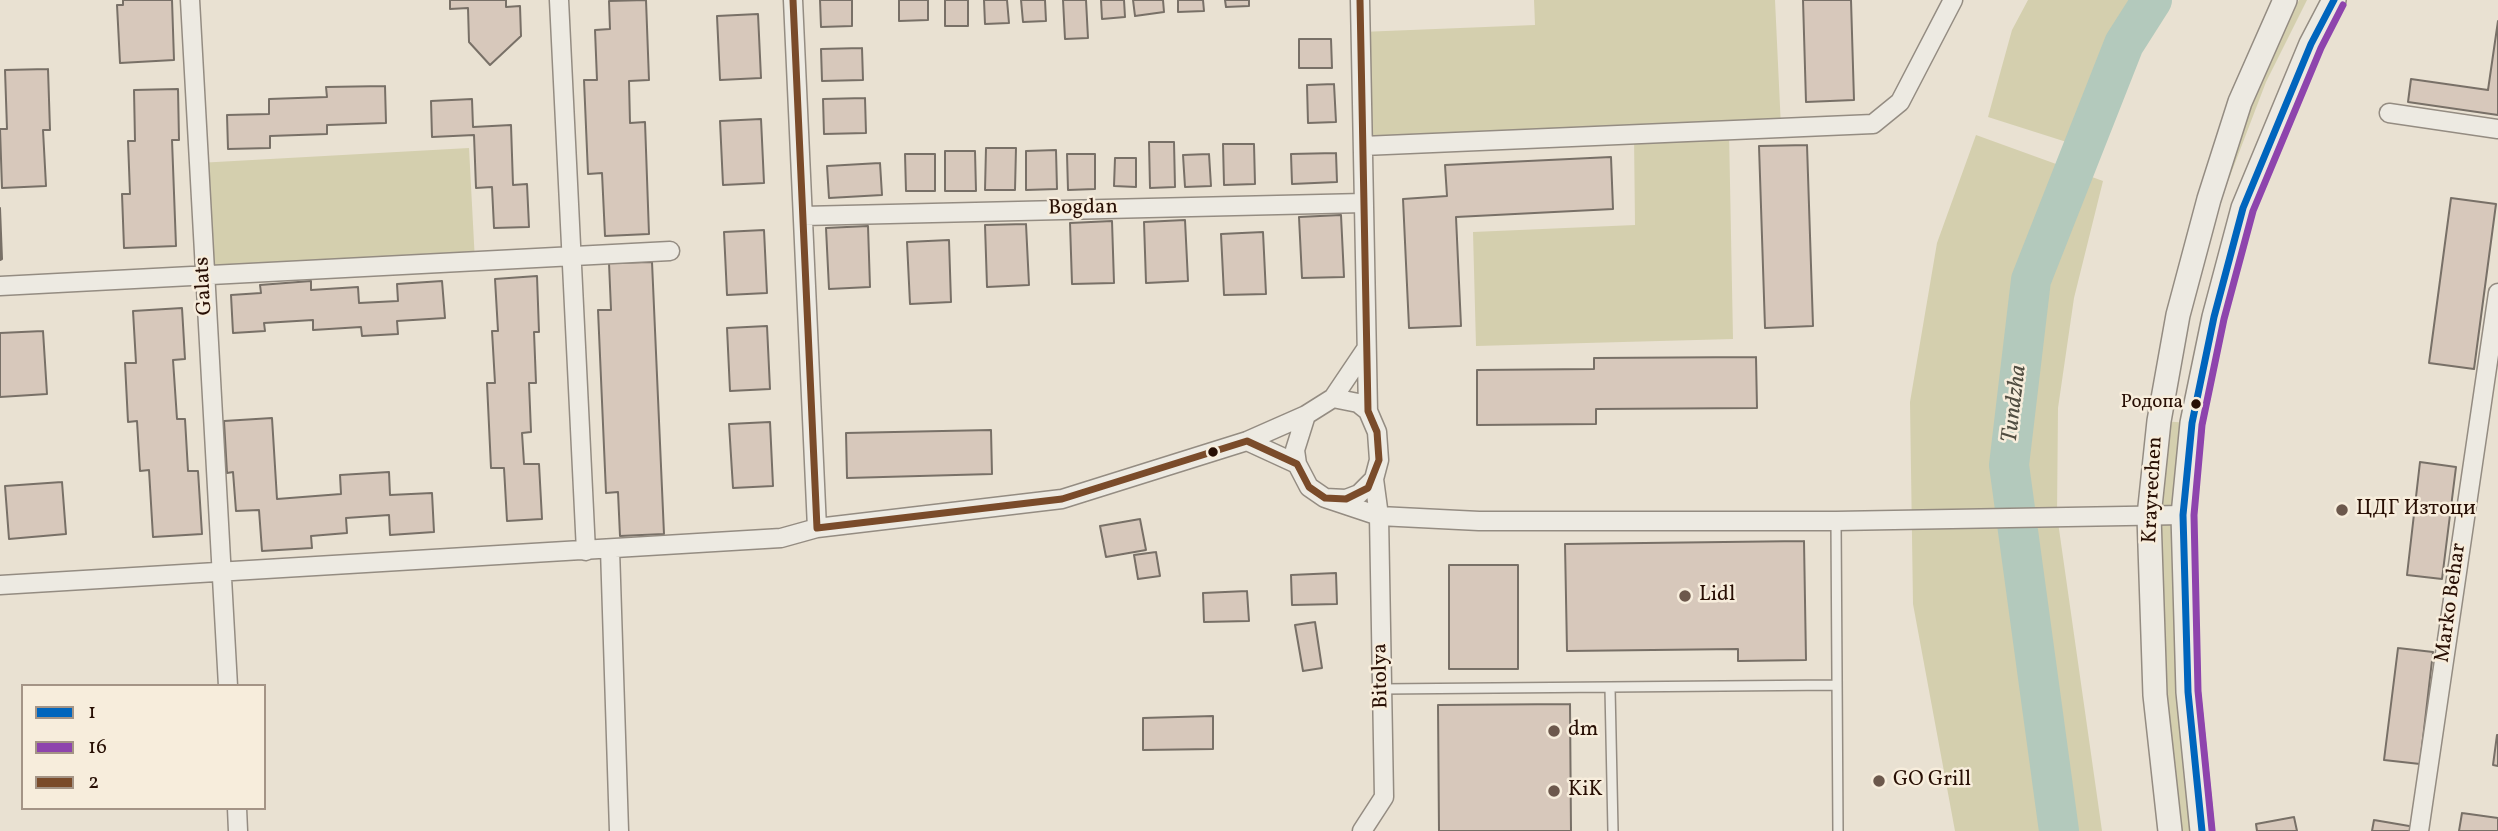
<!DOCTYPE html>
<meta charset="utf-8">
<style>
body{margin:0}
#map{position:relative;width:2498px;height:831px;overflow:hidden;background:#e9e1d2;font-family:Vollkorn,serif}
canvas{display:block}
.legend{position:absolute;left:21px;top:684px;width:245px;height:126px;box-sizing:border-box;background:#f7eddc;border:2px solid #a49486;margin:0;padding:9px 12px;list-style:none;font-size:21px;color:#280f04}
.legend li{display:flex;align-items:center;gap:14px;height:35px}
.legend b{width:35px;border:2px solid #a49486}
</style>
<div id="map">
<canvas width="2498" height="831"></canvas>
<ul class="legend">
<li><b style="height:9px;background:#0065bd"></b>1</li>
<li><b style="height:9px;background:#8e44ad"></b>16</li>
<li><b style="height:9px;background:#7a4b2a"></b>2</li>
</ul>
</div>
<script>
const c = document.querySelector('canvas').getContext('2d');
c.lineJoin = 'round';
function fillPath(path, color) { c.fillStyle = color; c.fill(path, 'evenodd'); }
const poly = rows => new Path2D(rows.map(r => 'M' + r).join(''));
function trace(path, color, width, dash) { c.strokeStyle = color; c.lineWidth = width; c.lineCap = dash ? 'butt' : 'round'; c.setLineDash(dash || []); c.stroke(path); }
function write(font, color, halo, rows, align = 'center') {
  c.font = font + ' Vollkorn,serif'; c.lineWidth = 5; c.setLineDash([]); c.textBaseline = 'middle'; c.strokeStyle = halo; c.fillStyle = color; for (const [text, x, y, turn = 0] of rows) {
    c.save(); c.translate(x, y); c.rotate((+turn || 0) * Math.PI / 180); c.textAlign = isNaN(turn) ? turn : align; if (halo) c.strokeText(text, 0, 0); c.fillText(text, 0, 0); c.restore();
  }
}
const green = poly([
 [1534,0,1775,0,1781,128,1729,131,1733,339,1476,346,1473,232,1635,225,1634,135,1363,146,1361,32,1535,25],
 [2028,0,2171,0,2143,47,2098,152,1988,117,2012,30],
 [2299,0,2307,0,2266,82,2227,184,2219,182,2259,80],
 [1976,135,2103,181,2074,298,2058,408,2057,515,2102,831,1955,831,1913,604,1910,402,1937,243],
 [469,148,475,262,204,276,198,163],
 [2159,421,2192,423,2183,515,2202,831,2170,831,2155,695]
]);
const river = poly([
 [2059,831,2009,465,2031,280,2124,44,2152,0]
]);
const building = poly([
 [123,0,172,0,174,60,120,63,117,5,123,5,123,0],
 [450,0,506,0,506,7,520,6,521,36,490,65,469,42,468,8,450,9,450,0],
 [646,0,649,80,629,81,630,123,645,122,649,234,605,236,602,173,588,174,584,80,597,80,595,30,610,29,609,1,646,0],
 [820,0,852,0,852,26,821,27,820,0],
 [899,0,928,0,928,20,899,21,899,0],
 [945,0,968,0,968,26,945,26,945,0],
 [984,0,1007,0,1009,23,985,24,984,0],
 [1021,0,1045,0,1046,21,1023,22,1021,0],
 [1063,0,1086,0,1088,38,1065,39,1063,0],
 [1101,0,1124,0,1125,17,1102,19,1101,0],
 [1133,0,1163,0,1164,12,1135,16,1133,0],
 [1178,0,1203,0,1204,11,1178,12,1178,0],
 [1225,0,1249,0,1249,6,1226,7,1225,0],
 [1803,0,1851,0,1854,100,1806,102,1803,0],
 [758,14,761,78,720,80,717,16,758,14],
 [2498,21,2498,115,2408,102,2411,79,2488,90,2498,21],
 [1299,39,1331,39,1332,68,1299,68,1299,39],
 [862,48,863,80,822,81,821,49,862,48],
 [48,69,50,130,43,130,46,186,2,188,0,129,7,129,5,70,48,69],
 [1334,84,1336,122,1308,123,1307,85,1334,84],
 [385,86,386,123,327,125,327,134,270,136,270,148,228,149,227,115,269,114,269,99,327,97,326,87,385,86],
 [178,89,179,140,172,140,176,246,124,248,122,194,130,194,128,141,135,141,134,90,178,89],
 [865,98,866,133,824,134,823,99,865,98],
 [472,99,473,127,511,125,513,185,527,184,529,227,494,228,492,187,476,188,474,135,432,137,431,101,472,99],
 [761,119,764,183,723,185,720,121,761,119],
 [1149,142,1174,142,1175,187,1150,188,1149,142],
 [1223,144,1254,144,1255,184,1224,185,1223,144],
 [1807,145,1813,326,1765,328,1759,146,1807,145],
 [986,148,1016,148,1015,190,985,190,986,148],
 [1056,150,1057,189,1026,190,1026,151,1056,150],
 [945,151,975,151,976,191,945,191,945,151],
 [1336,153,1337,182,1292,184,1291,154,1336,153],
 [905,154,935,154,935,191,906,191,905,154],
 [1067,154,1095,154,1095,189,1068,190,1067,154],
 [1209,154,1211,186,1185,187,1183,155,1209,154],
 [1611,157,1613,209,1456,217,1461,326,1409,328,1403,199,1447,196,1445,165,1611,157],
 [1115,158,1136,158,1136,187,1114,186,1115,158],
 [880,163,882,195,829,198,827,166,880,163],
 [2451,198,2496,204,2474,369,2429,363,2451,198],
 [0,208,2,259,0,260,0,208],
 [1341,215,1344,277,1302,278,1299,217,1341,215],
 [1185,220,1188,281,1146,283,1144,222,1185,220],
 [1112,221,1114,283,1072,284,1070,223,1112,221],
 [1026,224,1029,285,987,287,985,225,1026,224],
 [868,226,870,287,829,289,826,228,868,226],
 [764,230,767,293,727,295,724,232,764,230],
 [1263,232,1266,294,1224,295,1221,234,1263,232],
 [949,240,951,302,910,304,907,242,949,240],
 [652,262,664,534,620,536,618,492,606,493,598,310,611,310,609,263,652,262],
 [537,276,539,332,534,332,536,383,529,383,531,432,522,433,524,464,539,464,542,519,507,521,504,468,491,468,487,383,495,383,492,331,498,331,495,279,537,276],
 [311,281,311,290,358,287,359,303,398,301,397,284,442,281,445,318,397,321,398,334,362,336,361,327,313,330,313,320,264,323,265,331,233,333,231,295,261,293,260,285,311,281],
 [182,308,185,359,173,360,177,419,185,419,188,471,198,471,202,534,153,537,149,470,140,471,137,421,128,422,125,363,136,363,133,311,182,308],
 [767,326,770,389,730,391,727,328,767,326],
 [43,331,47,394,0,397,0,333,43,331],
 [1756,357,1757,408,1596,409,1596,424,1477,425,1477,370,1594,369,1594,358,1756,357],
 [272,418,277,499,341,494,340,475,389,472,390,495,432,493,434,532,390,535,389,515,346,518,347,533,311,536,312,548,262,551,259,510,236,511,233,472,227,473,224,421,272,418],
 [770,422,773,486,733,488,729,424,770,422],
 [991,430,992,474,847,478,846,433,991,430],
 [2420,462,2456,467,2442,579,2407,575,2420,462],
 [62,482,66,534,9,539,5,486,62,482],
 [1140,519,1146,550,1106,557,1100,526,1140,519],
 [1804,541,1806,660,1738,661,1738,649,1567,651,1565,544,1804,541],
 [1156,552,1160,576,1138,579,1134,555,1156,552],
 [1449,565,1518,565,1518,669,1449,669,1449,565],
 [1336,573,1337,604,1292,605,1291,575,1336,573],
 [1247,591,1249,621,1204,622,1203,593,1247,591],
 [1315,622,1322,668,1303,671,1295,625,1315,622],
 [2398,648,2433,652,2420,764,2384,760,2398,648],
 [1570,704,1571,831,1439,831,1438,705,1570,704],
 [1213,716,1213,749,1143,750,1143,718,1213,716],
 [2497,735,2498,735,2498,766,2493,765,2497,735],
 [2462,813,2498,818,2498,831,2459,831,2462,813],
 [2294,817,2297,831,2257,831,2256,824,2294,817],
 [2374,820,2415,827,2414,831,2372,831,2374,820]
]);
const service = poly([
 [1836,521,1838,831],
 [1610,688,1613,831],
 [1382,689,1836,685]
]);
const minor = poly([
 [190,0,228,686],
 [559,0,586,551],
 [793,0,817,528],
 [1360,0,1368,411],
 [2389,113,2498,129],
 [1363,146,1873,124,1900,102,1953,0],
 [803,216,1364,203],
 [0,286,670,251],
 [1333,398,1358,403,1368,411,1377,432,1379,460,1374,479,1359,494,1346,499,1325,498,1309,487,1297,464,1295,450,1306,415,1333,398],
 [1333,398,1366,349],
 [1247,441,1297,464],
 [1325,498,1379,516,1479,521,1836,521,2183,515],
 [610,549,619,831],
 [0,585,781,538,817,528,1062,499,1247,441,1306,415],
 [237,808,238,831],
 [1362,831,1384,797,1379,516,1374,479],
 [2419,831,2498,293]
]);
const tertiary = poly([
 [2170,831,2155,695,2149,516,2159,421,2178,315,2209,199,2240,102,2285,0],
 [2202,831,2188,692,2183,515,2192,423,2214,317,2243,208,2311,44,2334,0]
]);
const bus1 = poly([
 [2202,831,2188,692,2183,515,2192,423,2214,317,2243,208,2311,44,2334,0]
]);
const bus2 = poly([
 [2212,830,2198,691,2194,515,2202,425,2224,319,2253,211,2321,48,2343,5]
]);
const bus3 = poly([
 [793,0,817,528,1062,499,1247,441,1297,464,1309,487,1325,498,1346,499,1368,488,1379,460,1377,432,1368,411,1360,0]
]);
const markers = [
 [2196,404,6,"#280f04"],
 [1213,452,6,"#280f04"],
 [2342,510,7,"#6c584c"],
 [1685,596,7,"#6c584c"],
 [1554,731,7,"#6c584c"],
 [1879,781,7,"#6c584c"],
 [1554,791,7,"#6c584c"]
];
const busNames = [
 ["Родопа",2183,404]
];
const streetNames = [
 ["Bogdan",1083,209,-1],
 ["Galats",205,286,-93],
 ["Krayrechen",2154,490,-87],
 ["Marko Behar",2452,603,-82],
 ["Bitolya",1382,676,-91]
];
const poiNames = [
 ["ЦДГ Изтоци",2356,510],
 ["Lidl",1699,596],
 ["dm",1568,731],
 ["GO Grill",1893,781],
 ["KiK",1568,791]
];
const waterNames = [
 ["Tundzha",2016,404,-83]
];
fillPath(green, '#d4cfae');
trace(river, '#b3c9bc', 40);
fillPath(building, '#d7c8bb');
trace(building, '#787067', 2);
trace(service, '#948c82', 12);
trace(minor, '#948c82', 21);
trace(tertiary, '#948c82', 26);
trace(service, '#edeae2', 9);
trace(minor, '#edeae2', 18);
trace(tertiary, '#edeae2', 23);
trace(bus1, '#0065bd', 7);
trace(bus2, '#8e44ad', 7);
trace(bus3, '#7a4b2a', 7);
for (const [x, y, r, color] of markers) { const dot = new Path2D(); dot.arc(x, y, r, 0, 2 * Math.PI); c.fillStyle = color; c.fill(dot); trace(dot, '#f7eddc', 2.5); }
write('19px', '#280f04', '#f7eddc', busNames, 'right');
write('21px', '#280f04', '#f7eddc', streetNames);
write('21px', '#280f04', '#f7eddc', poiNames, 'left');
write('italic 23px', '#514d41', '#f7eddc', waterNames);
</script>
